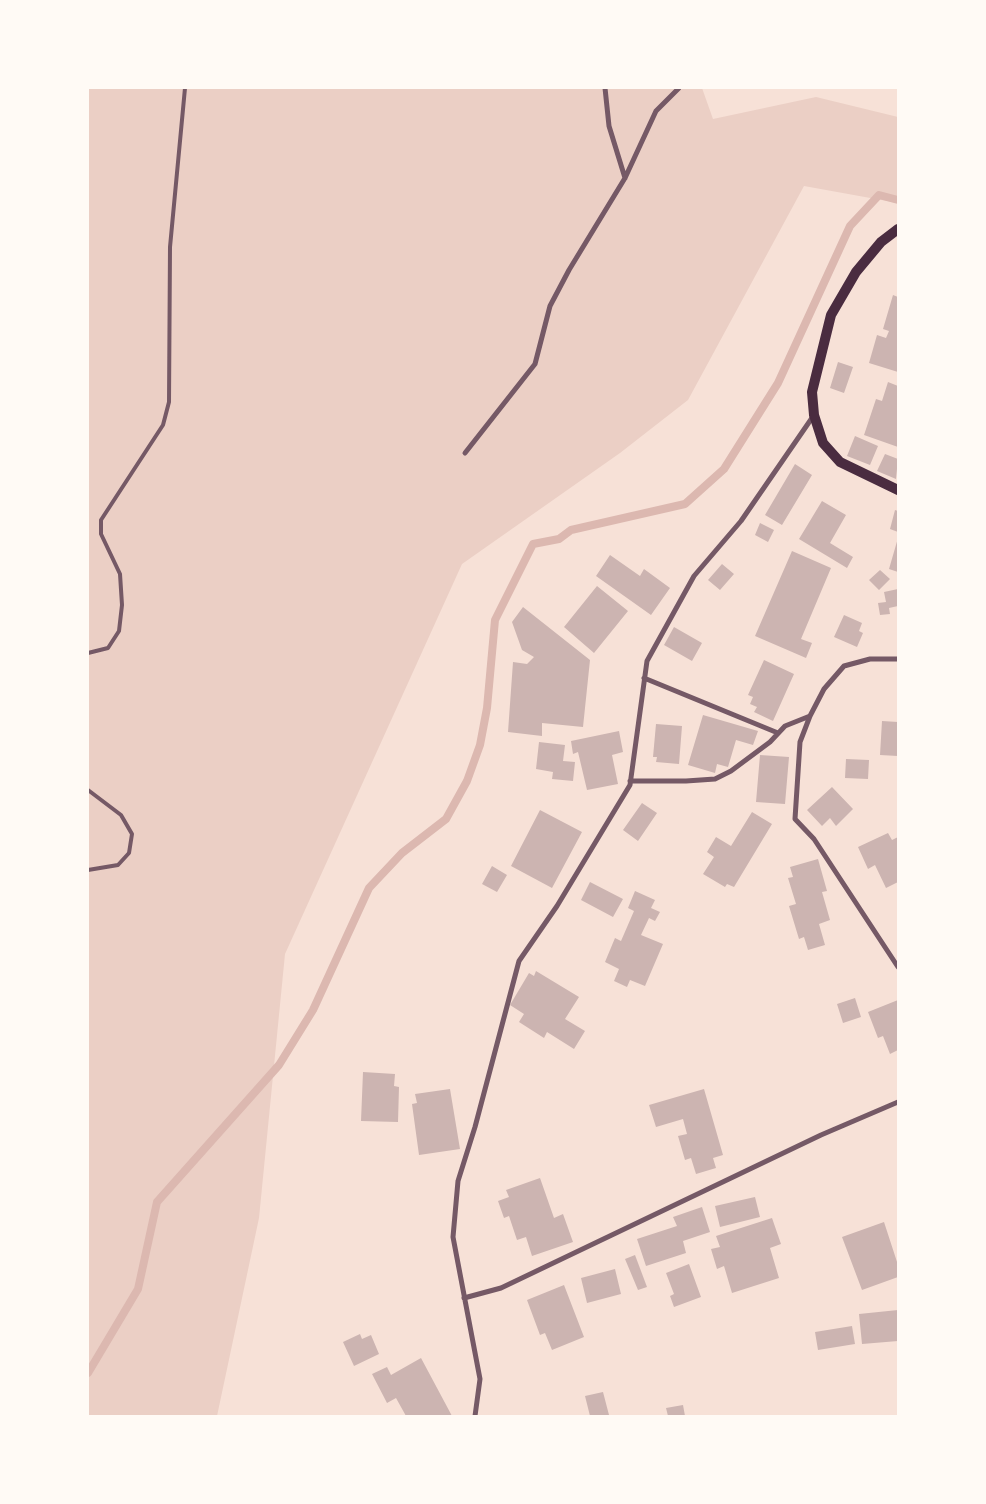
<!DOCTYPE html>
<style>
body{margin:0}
#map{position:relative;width:986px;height:1504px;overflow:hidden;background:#f7e1d7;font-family:Montserrat,sans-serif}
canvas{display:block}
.frame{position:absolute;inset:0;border:89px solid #fffaf5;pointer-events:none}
</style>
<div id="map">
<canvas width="986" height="1504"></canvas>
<div class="frame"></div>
</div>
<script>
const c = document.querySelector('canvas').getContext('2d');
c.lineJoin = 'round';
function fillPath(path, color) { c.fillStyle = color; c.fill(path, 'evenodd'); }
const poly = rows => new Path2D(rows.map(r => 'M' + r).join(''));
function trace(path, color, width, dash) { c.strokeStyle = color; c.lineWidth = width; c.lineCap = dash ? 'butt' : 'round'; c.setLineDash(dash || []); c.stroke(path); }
const green = poly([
 [88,88,702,88,713,119,816,97,898,117,898,203,804,186,688,400,620,453,462,564,285,954,259,1218,217,1416,88,1416]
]);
const stream = poly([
 [88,1373,138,1289,157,1202,279,1065,313,1010,369,888,402,853,446,819,467,781,480,745,487,708,495,620,533,544,559,539,571,530,685,504,724,469,778,383,850,226,879,195,898,200]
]);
const building = poly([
 [893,295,898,297,898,372,869,363,877,335,886,338,889,331,883,329],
 [838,362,853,367,844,393,830,388],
 [888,382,898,386,898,447,864,435,876,399,882,401],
 [855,436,878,446,870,465,847,456],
 [885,454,898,459,896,479,877,471],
 [795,464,812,475,782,525,765,515],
 [822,501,846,515,830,543,853,557,847,568,799,539],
 [895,510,898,511,898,532,890,529],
 [760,523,774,530,768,542,755,535],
 [898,538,898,572,889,569],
 [792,551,831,568,801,639,812,643,806,658,755,636],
 [610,555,640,576,644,569,670,588,651,615,596,576],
 [722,564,734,574,720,590,708,580],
 [880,570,890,579,879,590,869,580],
 [597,586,628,611,594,653,564,627],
 [898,589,898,606,889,608,890,614,880,615,878,603,886,602,884,592],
 [523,607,590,660,583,727,542,723,542,736,508,732,513,662,527,664,534,657,522,650,512,622],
 [844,615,862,623,859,631,863,633,857,647,834,637],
 [674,627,702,643,692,661,664,645],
 [764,660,794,674,773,721,754,712,757,707,750,704,753,697,748,695],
 [703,715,758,731,753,745,736,740,728,767,717,764,715,773,688,765],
 [882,721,898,722,898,756,880,755],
 [656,724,682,726,679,764,656,762,657,757,653,757],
 [619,731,623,752,612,755,618,784,587,790,578,752,573,754,571,741],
 [539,742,565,745,563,761,575,762,573,781,552,779,553,772,536,769],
 [760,755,789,757,785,804,756,802],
 [846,759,869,760,868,779,845,778],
 [832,787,853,809,836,826,830,818,822,826,807,810],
 [642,803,657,813,638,841,623,830],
 [540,810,582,832,552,888,511,866],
 [752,812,772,824,734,887,727,884,725,887,703,874,714,857,707,852,716,837,731,846],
 [888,833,892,840,898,837,898,882,886,888,875,865,868,869,858,847],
 [818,859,827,891,822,892,830,920,819,924,825,945,808,950,804,937,799,939,789,906,796,904,788,878,793,877,790,867],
 [492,866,507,875,497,892,482,884],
 [590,882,623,899,613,917,581,900],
 [635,891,655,900,651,908,660,912,655,921,649,918,641,935,663,944,645,986,630,980,627,987,614,981,619,969,605,962,615,938,621,941,634,911,628,908],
 [536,971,579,997,565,1019,585,1031,574,1049,547,1032,544,1038,519,1022,524,1014,510,1005,529,973,534,976],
 [855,998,861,1017,843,1023,837,1004],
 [898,1000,898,1050,890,1054,883,1036,878,1038,868,1012],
 [363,1072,395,1074,394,1086,399,1087,398,1122,361,1121],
 [450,1089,460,1149,419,1155,412,1104,417,1103,415,1094],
 [704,1089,723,1155,713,1158,716,1168,696,1174,691,1158,685,1160,678,1136,687,1134,683,1119,656,1127,649,1105],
 [540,1178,554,1218,563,1214,573,1242,532,1256,526,1237,517,1240,509,1216,504,1218,498,1201,509,1197,506,1190],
 [755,1197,760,1217,720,1227,715,1206],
 [702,1207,710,1232,683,1241,686,1253,646,1266,637,1239,677,1226,673,1217],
 [772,1218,781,1244,770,1248,779,1278,732,1293,724,1266,717,1269,711,1249,720,1247,716,1236],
 [884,1222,898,1265,898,1277,862,1290,842,1237],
 [635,1255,647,1287,638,1290,625,1259],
 [689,1264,701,1297,674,1307,670,1296,674,1294,666,1273],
 [615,1269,621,1294,587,1303,581,1278],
 [564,1285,584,1337,552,1350,545,1333,540,1335,527,1300],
 [898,1310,898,1341,862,1344,859,1314],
 [852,1326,855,1344,818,1350,815,1332],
 [360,1334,362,1339,371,1335,379,1354,354,1366,343,1342],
 [421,1358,452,1416,406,1416,396,1398,387,1403,372,1374,387,1367,391,1375],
 [603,1392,609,1415,590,1416,585,1396],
 [683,1405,685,1416,668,1416,666,1408]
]);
const service = poly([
 [88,653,108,648,119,631,122,605,120,574,101,534,101,520,163,425,169,402,170,247,185,88],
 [88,790,121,815,132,834,129,853,118,865,88,870]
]);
const minor = poly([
 [605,88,609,126,625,178],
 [465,453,535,364,550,306,569,270,625,178,656,111,679,88],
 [898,659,870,659,844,666,824,689,810,716,800,742,795,819,814,839,898,967],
 [644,678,778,733],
 [630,781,686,781,715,779,731,771,770,742,785,726,810,716],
 [464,1298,501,1288,821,1135,898,1102],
 [475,1416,480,1379,453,1237,458,1181,475,1127,519,961,557,906,630,785,647,661,694,576,741,521,814,415]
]);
const secondary = poly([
 [898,229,881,242,856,272,831,315,812,392,814,415,823,443,840,462,898,490]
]);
fillPath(green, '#ebcfc5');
trace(stream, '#dcb8b0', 8);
fillPath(building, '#ccb4b1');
trace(service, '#755966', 4);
trace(minor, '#755966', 5);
trace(secondary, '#4a2c40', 10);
</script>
